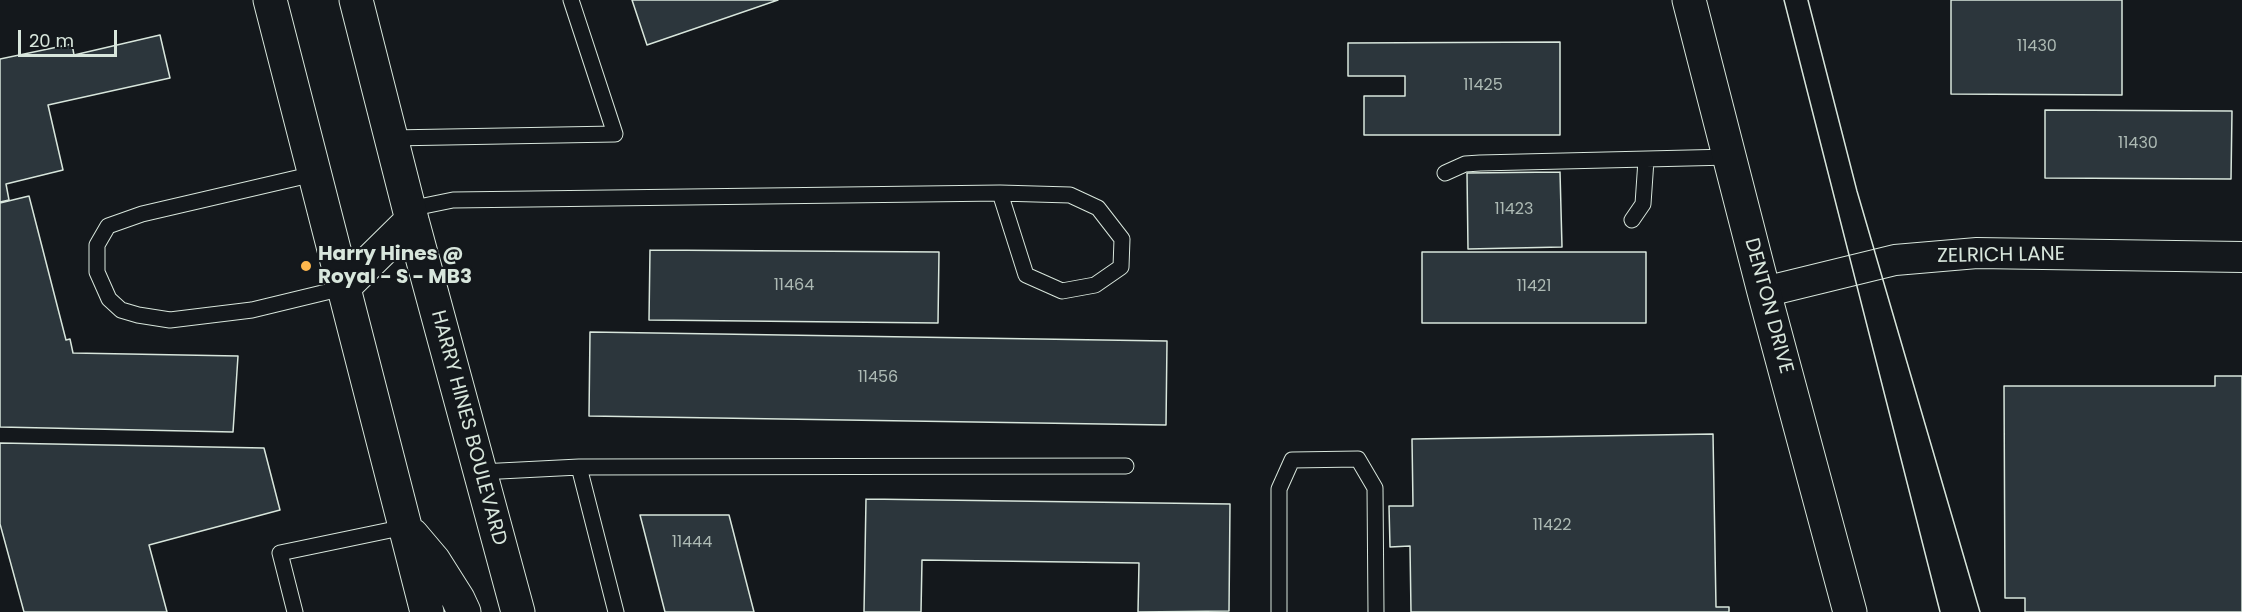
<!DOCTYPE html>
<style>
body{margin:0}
#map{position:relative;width:2242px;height:612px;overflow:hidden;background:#14181c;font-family:Poppins,sans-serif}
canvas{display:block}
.scale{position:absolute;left:18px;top:30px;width:99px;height:27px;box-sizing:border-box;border:3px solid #d8e6dc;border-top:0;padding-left:8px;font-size:18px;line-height:21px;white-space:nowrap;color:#d8e6dc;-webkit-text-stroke:4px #14181c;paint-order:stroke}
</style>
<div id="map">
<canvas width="2242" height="612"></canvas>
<div class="scale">20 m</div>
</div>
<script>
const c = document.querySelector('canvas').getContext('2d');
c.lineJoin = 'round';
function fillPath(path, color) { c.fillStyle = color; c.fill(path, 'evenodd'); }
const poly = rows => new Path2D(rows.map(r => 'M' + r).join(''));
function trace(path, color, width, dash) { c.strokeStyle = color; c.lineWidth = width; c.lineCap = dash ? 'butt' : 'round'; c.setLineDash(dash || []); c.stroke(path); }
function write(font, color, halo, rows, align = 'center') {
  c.font = font + ' Poppins,sans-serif'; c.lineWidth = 4.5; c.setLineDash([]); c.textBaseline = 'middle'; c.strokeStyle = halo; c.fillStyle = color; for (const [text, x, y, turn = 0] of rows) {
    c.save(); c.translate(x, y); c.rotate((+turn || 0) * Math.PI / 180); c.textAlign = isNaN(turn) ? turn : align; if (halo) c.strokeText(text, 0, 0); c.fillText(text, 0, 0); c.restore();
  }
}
const building = poly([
 [632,0,778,0,647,45,632,0],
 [1951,0,2122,0,2122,95,1951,94,1951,0],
 [160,35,170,78,48,105,63,170,6,184,9,200,0,202,0,59,72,44,74,55,160,35],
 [1560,42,1560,135,1364,135,1364,96,1405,96,1405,76,1348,76,1348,43,1560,42],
 [2045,110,2232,111,2231,179,2045,178,2045,110],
 [1560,172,1562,247,1468,249,1467,173,1560,172],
 [29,196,66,340,70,339,73,353,238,356,233,432,0,427,0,203,29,196],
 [650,250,939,252,938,323,649,320,650,250],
 [1422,252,1646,252,1646,323,1422,323,1422,252],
 [590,332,1167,341,1166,425,589,416,590,332],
 [2215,376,2242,376,2242,612,2025,612,2025,598,2005,598,2004,386,2215,386,2215,376],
 [1713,434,1716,607,1729,607,1729,612,1411,612,1410,546,1390,547,1389,506,1413,506,1412,439,1713,434],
 [0,443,264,448,280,510,149,545,167,612,24,612,0,524,0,443],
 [866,499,1230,504,1229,611,1138,612,1139,563,922,560,921,612,864,612,866,499],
 [640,515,729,515,754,612,665,612,640,515]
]);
const lane = poly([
 [391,138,615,134,571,0],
 [1445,173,1465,164,1480,163,1730,157],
 [314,174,142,214,108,226,97,245,97,272,109,299,121,310,138,315,170,320,252,310,343,288],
 [409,209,453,200,1000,193,1070,195,1098,208,1122,239,1121,267,1095,285,1062,291,1026,275,1000,193],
 [1632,220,1643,204,1646,160],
 [579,467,616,612],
 [480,472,579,467,1126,466],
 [295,612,280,553,405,527],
 [1279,612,1279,489,1292,460,1358,459,1375,488,1376,612]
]);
const street = poly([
 [1764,292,1895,260,1977,253,2242,257]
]);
const secondary = poly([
 [1689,0,1764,292,1850,612]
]);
const primary = poly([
 [270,0,427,612],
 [356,0,412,220,518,612],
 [343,288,412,220],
 [412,535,434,561,458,599,464,612]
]);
const tram = poly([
 [1784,0,1940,612],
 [1808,0,1857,191,1980,612]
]);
const markers = [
 [306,266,6,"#ffb74d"]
];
const numberNames = [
 ["11430",2037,47],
 ["11425",1483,86],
 ["11430",2138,144],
 ["11423",1514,210],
 ["11464",794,286],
 ["11421",1534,287],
 ["11456",878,378],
 ["11422",1552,526],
 ["11444",692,543]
];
const poiNames = [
 ["Harry Hines @",318,255],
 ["Royal - S - MB3",318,278]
];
const streetNames = [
 ["ZELRICH LANE",2001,256,-1],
 ["DENTON DRIVE",1768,306,75],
 ["HARRY HINES BOULEVARD",468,428,75]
];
fillPath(building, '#2c363c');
trace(building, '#d8e6dc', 1.5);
trace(lane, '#d8e6dc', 17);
trace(street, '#d8e6dc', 32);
trace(secondary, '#d8e6dc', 35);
trace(primary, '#d8e6dc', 35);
trace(lane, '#14181c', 15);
trace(street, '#14181c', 30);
trace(secondary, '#14181c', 33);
trace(primary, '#14181c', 33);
trace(tram, '#d8e6dc', 1.5);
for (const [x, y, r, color] of markers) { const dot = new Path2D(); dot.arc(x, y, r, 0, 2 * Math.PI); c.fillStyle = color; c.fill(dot); trace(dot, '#14181c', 2); }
write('16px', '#adbab4', null, numberNames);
write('bold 20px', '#d8e6dc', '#14181c', poiNames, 'left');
write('20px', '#d8e6dc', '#14181c', streetNames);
</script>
